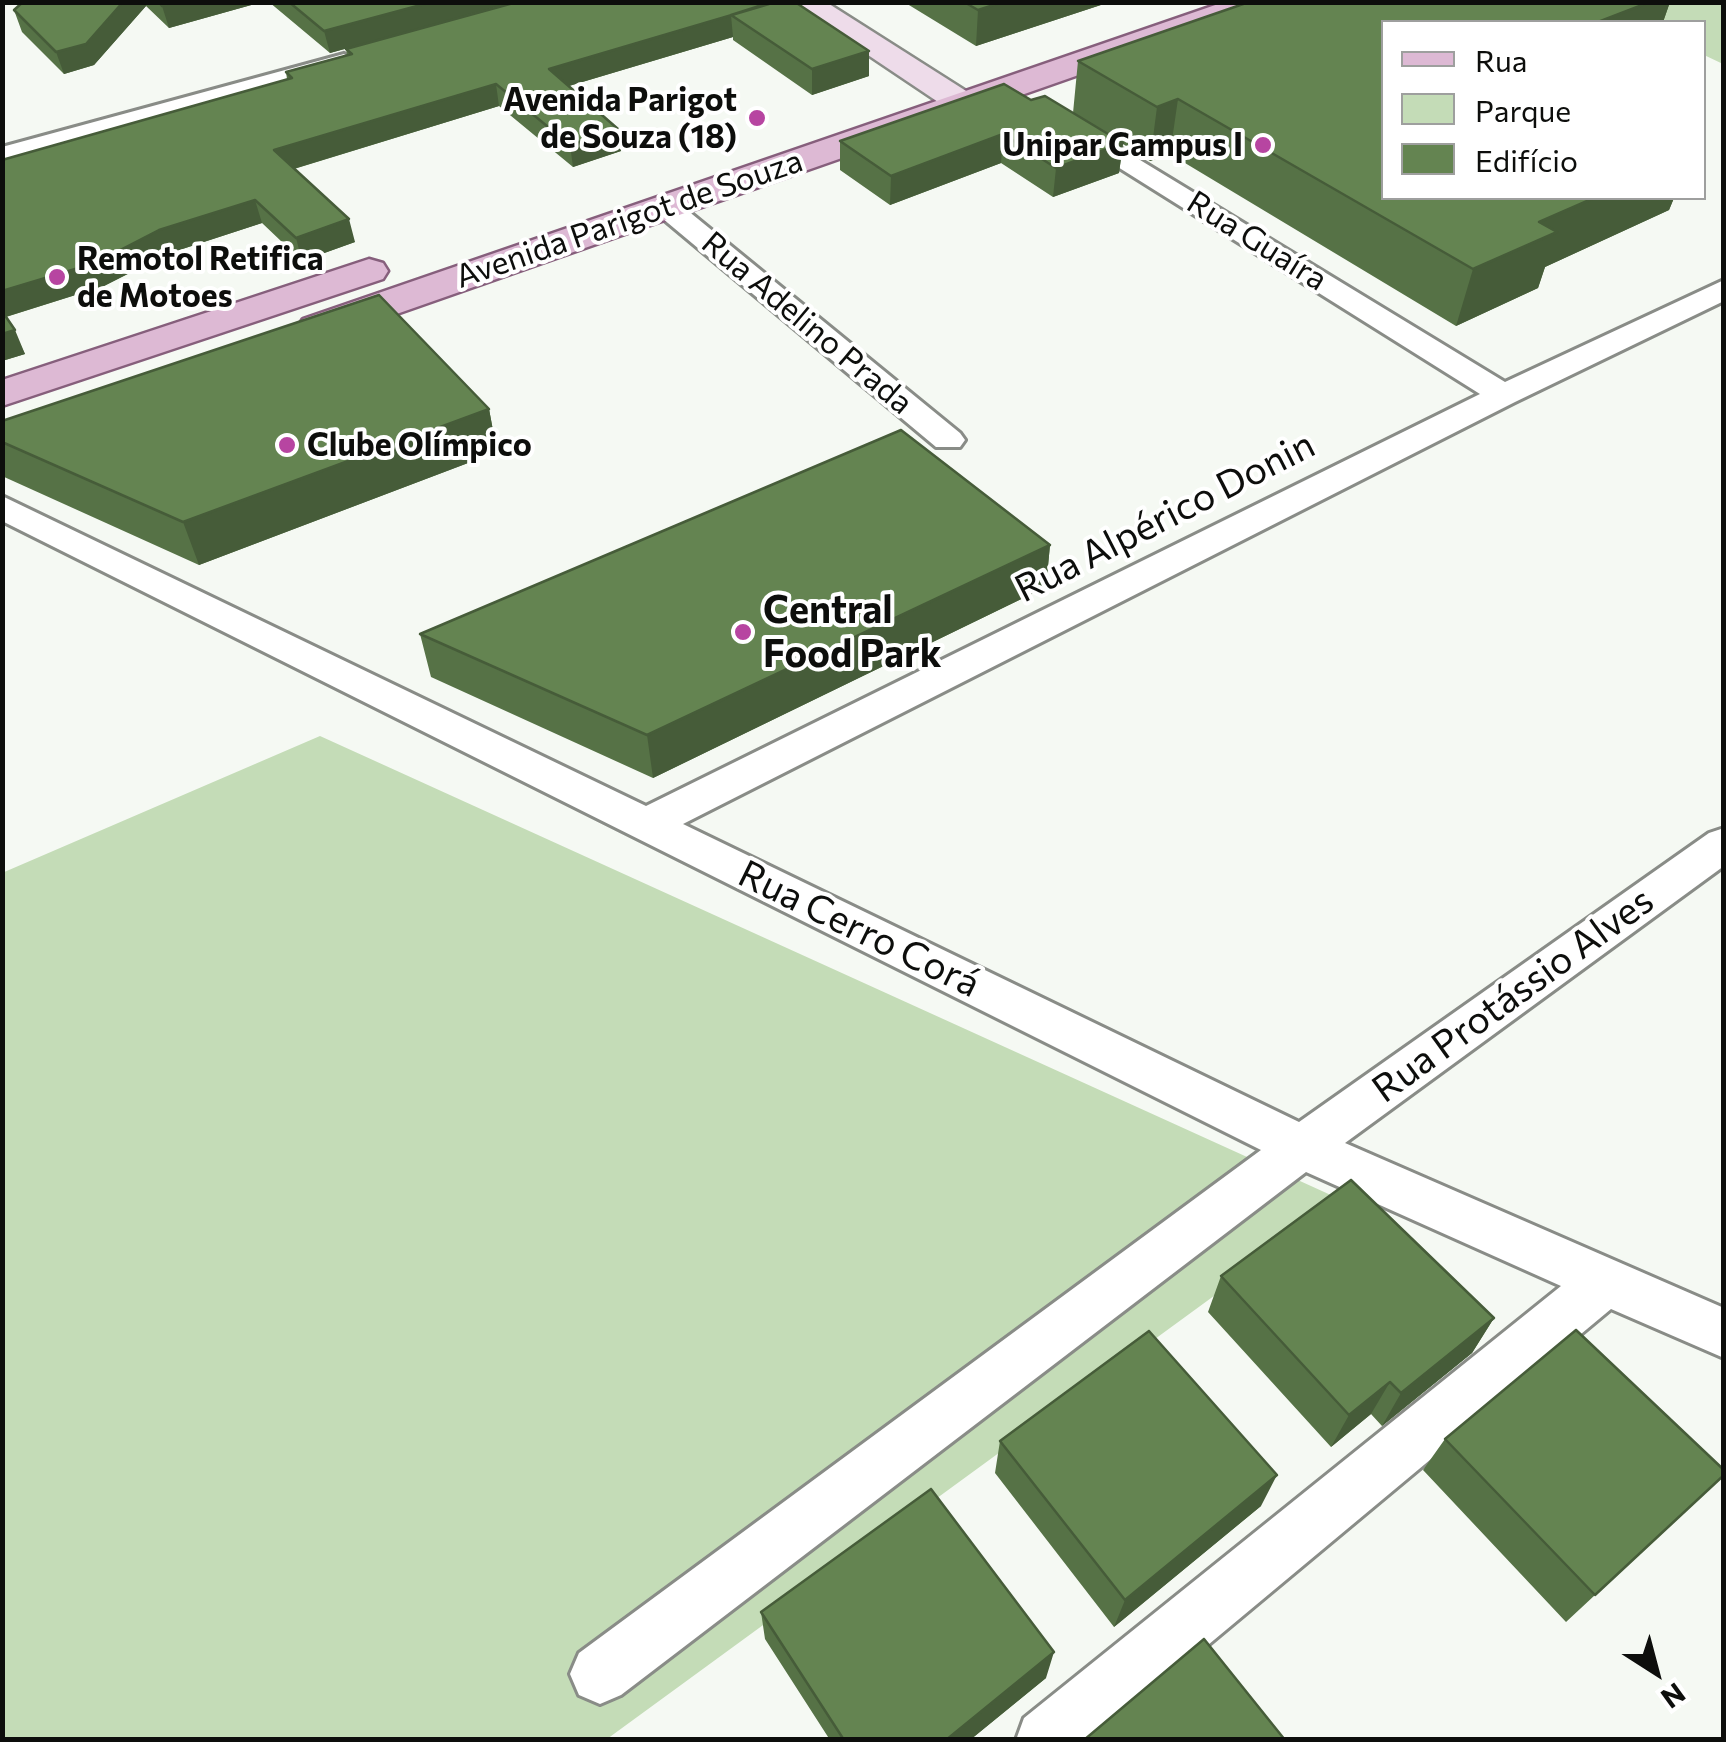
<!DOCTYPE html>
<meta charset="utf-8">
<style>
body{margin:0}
#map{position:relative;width:1726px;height:1742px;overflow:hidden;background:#f5f9f3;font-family:Commissioner,sans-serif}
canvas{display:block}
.frame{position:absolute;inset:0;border:5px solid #0d0e0c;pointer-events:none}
.legend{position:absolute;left:1381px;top:20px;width:325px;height:180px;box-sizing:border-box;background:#fff;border:2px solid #9e9f9e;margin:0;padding:12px 18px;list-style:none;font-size:30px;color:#0d0e0c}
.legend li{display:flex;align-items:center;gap:20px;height:50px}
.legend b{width:50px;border:2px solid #9e9f9e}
.north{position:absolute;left:1606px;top:1622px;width:100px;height:100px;-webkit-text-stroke:8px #fff;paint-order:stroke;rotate:144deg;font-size:28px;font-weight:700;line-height:40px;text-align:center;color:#0d0e0c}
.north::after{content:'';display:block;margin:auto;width:35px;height:45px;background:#0d0e0c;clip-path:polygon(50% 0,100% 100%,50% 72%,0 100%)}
</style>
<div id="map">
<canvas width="1726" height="1742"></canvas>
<div class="frame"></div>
<ul class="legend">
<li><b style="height:12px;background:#ddb9d4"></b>Rua</li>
<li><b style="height:28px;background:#c4dcb7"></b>Parque</li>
<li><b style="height:28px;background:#648451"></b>Edifício</li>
</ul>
<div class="north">N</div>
</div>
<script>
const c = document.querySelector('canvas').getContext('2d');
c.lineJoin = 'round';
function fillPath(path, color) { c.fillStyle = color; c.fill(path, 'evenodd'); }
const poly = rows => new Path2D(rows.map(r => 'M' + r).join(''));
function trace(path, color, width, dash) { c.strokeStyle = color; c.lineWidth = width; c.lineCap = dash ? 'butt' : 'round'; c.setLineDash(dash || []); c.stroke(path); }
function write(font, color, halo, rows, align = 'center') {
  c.font = font + ' Commissioner,sans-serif'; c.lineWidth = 8; c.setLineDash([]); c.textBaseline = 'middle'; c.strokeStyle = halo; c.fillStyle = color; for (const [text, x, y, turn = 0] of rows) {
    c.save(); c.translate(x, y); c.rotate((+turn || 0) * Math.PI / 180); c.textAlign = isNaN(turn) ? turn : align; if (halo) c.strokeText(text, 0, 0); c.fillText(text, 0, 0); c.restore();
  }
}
const green = poly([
 [1587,3,1723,3,1723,64,1704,55,1704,22,1631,22],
 [320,736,1344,1201,607,1739,3,1739,2,873]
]);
const street = poly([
 [344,54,357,62,353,67,2,164,2,147,344,54],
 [1071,118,1505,382,1724,280,1724,301,1515,402,683,824,1299,1122,1709,833,1724,828,1724,866,1345,1143,1724,1308,1724,1358,1611,1309,1094,1740,1016,1740,1024,1718,1561,1286,1306,1172,621,1695,600,1704,579,1695,570,1674,579,1653,1261,1150,2,521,2,496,646,806,1480,394,1062,132,1058,126,1062,120,1071,118],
 [666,198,676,201,960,433,965,440,960,447,936,447,656,213,652,207,656,201,666,198]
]);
const secondary = poly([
 [789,2,826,2,974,96,979,103,974,110,950,110,789,2]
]);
const primary = poly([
 [1224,2,1271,2,1267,9,331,337,317,340,303,337,297,328,303,319,1224,2],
 [369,259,383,263,388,271,383,279,2,406,2,380,369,259]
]);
const wall = poly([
 [23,2,262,2,169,28,146,6,94,65,64,74,22,32,14,10],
 [269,2,514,2,330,53],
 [767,2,869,76,812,95,733,40,733,37,569,86,618,129,621,151,573,167,499,106,294,169,355,242,302,261,262,223,167,254,104,286,6,317,25,354,2,361,2,160,287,79,286,72,347,55,346,49],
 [904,2,1110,2,976,46],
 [1249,2,1670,2,1663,22,1384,22,1384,198,1674,198,1669,210,1545,267,1538,288,1456,326,1170,154,1150,161,1123,144,1119,173,1053,197,1001,163,890,205,840,170,840,141,1004,84,1031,100,1045,96,1073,113,1078,61],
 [489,409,497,452,199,565,2,476,2,421],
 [1050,545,1046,587,653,778,431,677,420,634],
 [1221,1276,1494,1318,1472,1353,1382,1426,1371,1414,1331,1447,1208,1312],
 [1445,1439,1724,1475,1566,1622,1423,1470],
 [1000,1441,1261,1506,1114,1627,995,1473],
 [761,1612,1046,1678,970,1740,830,1740,765,1639]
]);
const shadedWall = poly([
 [123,2,145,2,146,6,94,65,64,74,56,52],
 [176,2,262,2,169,28,162,6],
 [432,2,514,2,330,53,324,31],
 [1003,2,1110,2,976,46,978,10],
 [1650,2,1670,2,1663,22,1598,22],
 [731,15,733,37,552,91,549,69],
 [869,51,869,76,812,95,812,69],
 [496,84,499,106,280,173,274,150],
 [1178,99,1170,154,1150,161,1157,107],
 [618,129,621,151,573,167,570,145],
 [1003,134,1001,163,890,205,891,176],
 [1123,143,1119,173,1053,197,1056,168],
 [1594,198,1674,198,1669,210,1545,267,1538,288,1456,326,1473,269,1539,222],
 [255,200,262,223,167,254,104,286,2,318,2,291,159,230],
 [349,219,355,242,302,261,296,238],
 [15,330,25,354,2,361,2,334],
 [489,409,497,452,199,565,183,522],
 [1050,545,1046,587,653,778,647,735],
 [1494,1318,1472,1353,1382,1426,1401,1393],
 [1390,1382,1371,1414,1331,1447,1349,1415],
 [1277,1475,1261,1506,1114,1627,1125,1600],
 [1054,1652,1046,1678,970,1740,946,1740]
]);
const building = poly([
 [23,2,123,2,86,44,56,52,14,10,23,2],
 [159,2,176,2,162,6,159,2],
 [289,2,432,2,324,31,289,2],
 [517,2,769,4,549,69,618,129,570,145,496,84,274,150,349,219,296,238,255,200,159,230,95,263,2,291,2,160,292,78,286,72,352,54,346,49,517,2],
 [772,2,795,2,869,51,812,69,731,15,772,2],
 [964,2,1003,2,978,10,964,2],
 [1249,2,1650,2,1598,22,1384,22,1384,198,1594,198,1539,222,1557,232,1473,269,1178,99,1157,107,1078,61,1249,2],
 [1004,84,1031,100,1045,96,1123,143,1056,168,1003,134,891,176,840,141,1004,84],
 [379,295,489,409,183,522,2,442,2,421,379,295],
 [2,311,15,330,2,334,2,311],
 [901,430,1050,545,647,735,420,634,901,430],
 [1351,1180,1494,1318,1401,1393,1390,1382,1349,1415,1221,1276,1351,1180],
 [1576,1330,1724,1470,1724,1475,1595,1595,1445,1439,1576,1330],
 [1149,1331,1277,1475,1125,1600,1000,1441,1149,1331],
 [931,1489,1054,1652,946,1740,844,1740,761,1612,931,1489],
 [1204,1639,1285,1740,1084,1740,1204,1639]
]);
const markers = [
 [757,118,10,"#b745a1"],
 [1263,145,10,"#b745a1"],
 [57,277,10,"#b745a1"],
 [287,445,10,"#b745a1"],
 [743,632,10,"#b745a1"]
];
const farPoinames = [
 ["Avenida Parigot",737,100],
 ["de Souza (18)",737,137],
 ["Unipar Campus I",1243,145],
 ["Remotol Retifica",77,259,"left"],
 ["de Motoes",77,296,"left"],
 ["Clube Olímpico",307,445,"left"]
];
const farStreetnames = [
 ["Avenida Parigot de Souza",629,219,-19],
 ["Rua Guaíra",1257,241,32],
 ["Rua Adelino Prada",807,323,40]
];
const streetNames = [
 ["Rua Alpérico Donin",1165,517,-27],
 ["Rua Cerro Corá",859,929,26],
 ["Rua Protássio Alves",1513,995,-36]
];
const poiNames = [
 ["Central",763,610],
 ["Food Park",763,654]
];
fillPath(green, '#c4dcb7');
trace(street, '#898c87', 6);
trace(secondary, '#898c87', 5);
trace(primary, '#865f7c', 5);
fillPath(street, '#fff');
fillPath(secondary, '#eedcea');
fillPath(primary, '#ddb9d4');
fillPath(wall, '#567246');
fillPath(shadedWall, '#465c39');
fillPath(building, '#648451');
trace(building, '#465c39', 2.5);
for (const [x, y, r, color] of markers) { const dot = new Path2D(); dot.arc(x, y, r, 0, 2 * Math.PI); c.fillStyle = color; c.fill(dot); trace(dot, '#fff', 4); }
write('bold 32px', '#0d0e0c', '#fff', farPoinames, 'right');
write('32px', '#0d0e0c', '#fff', farStreetnames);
write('38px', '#0d0e0c', '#fff', streetNames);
write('bold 38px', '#0d0e0c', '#fff', poiNames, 'left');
</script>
